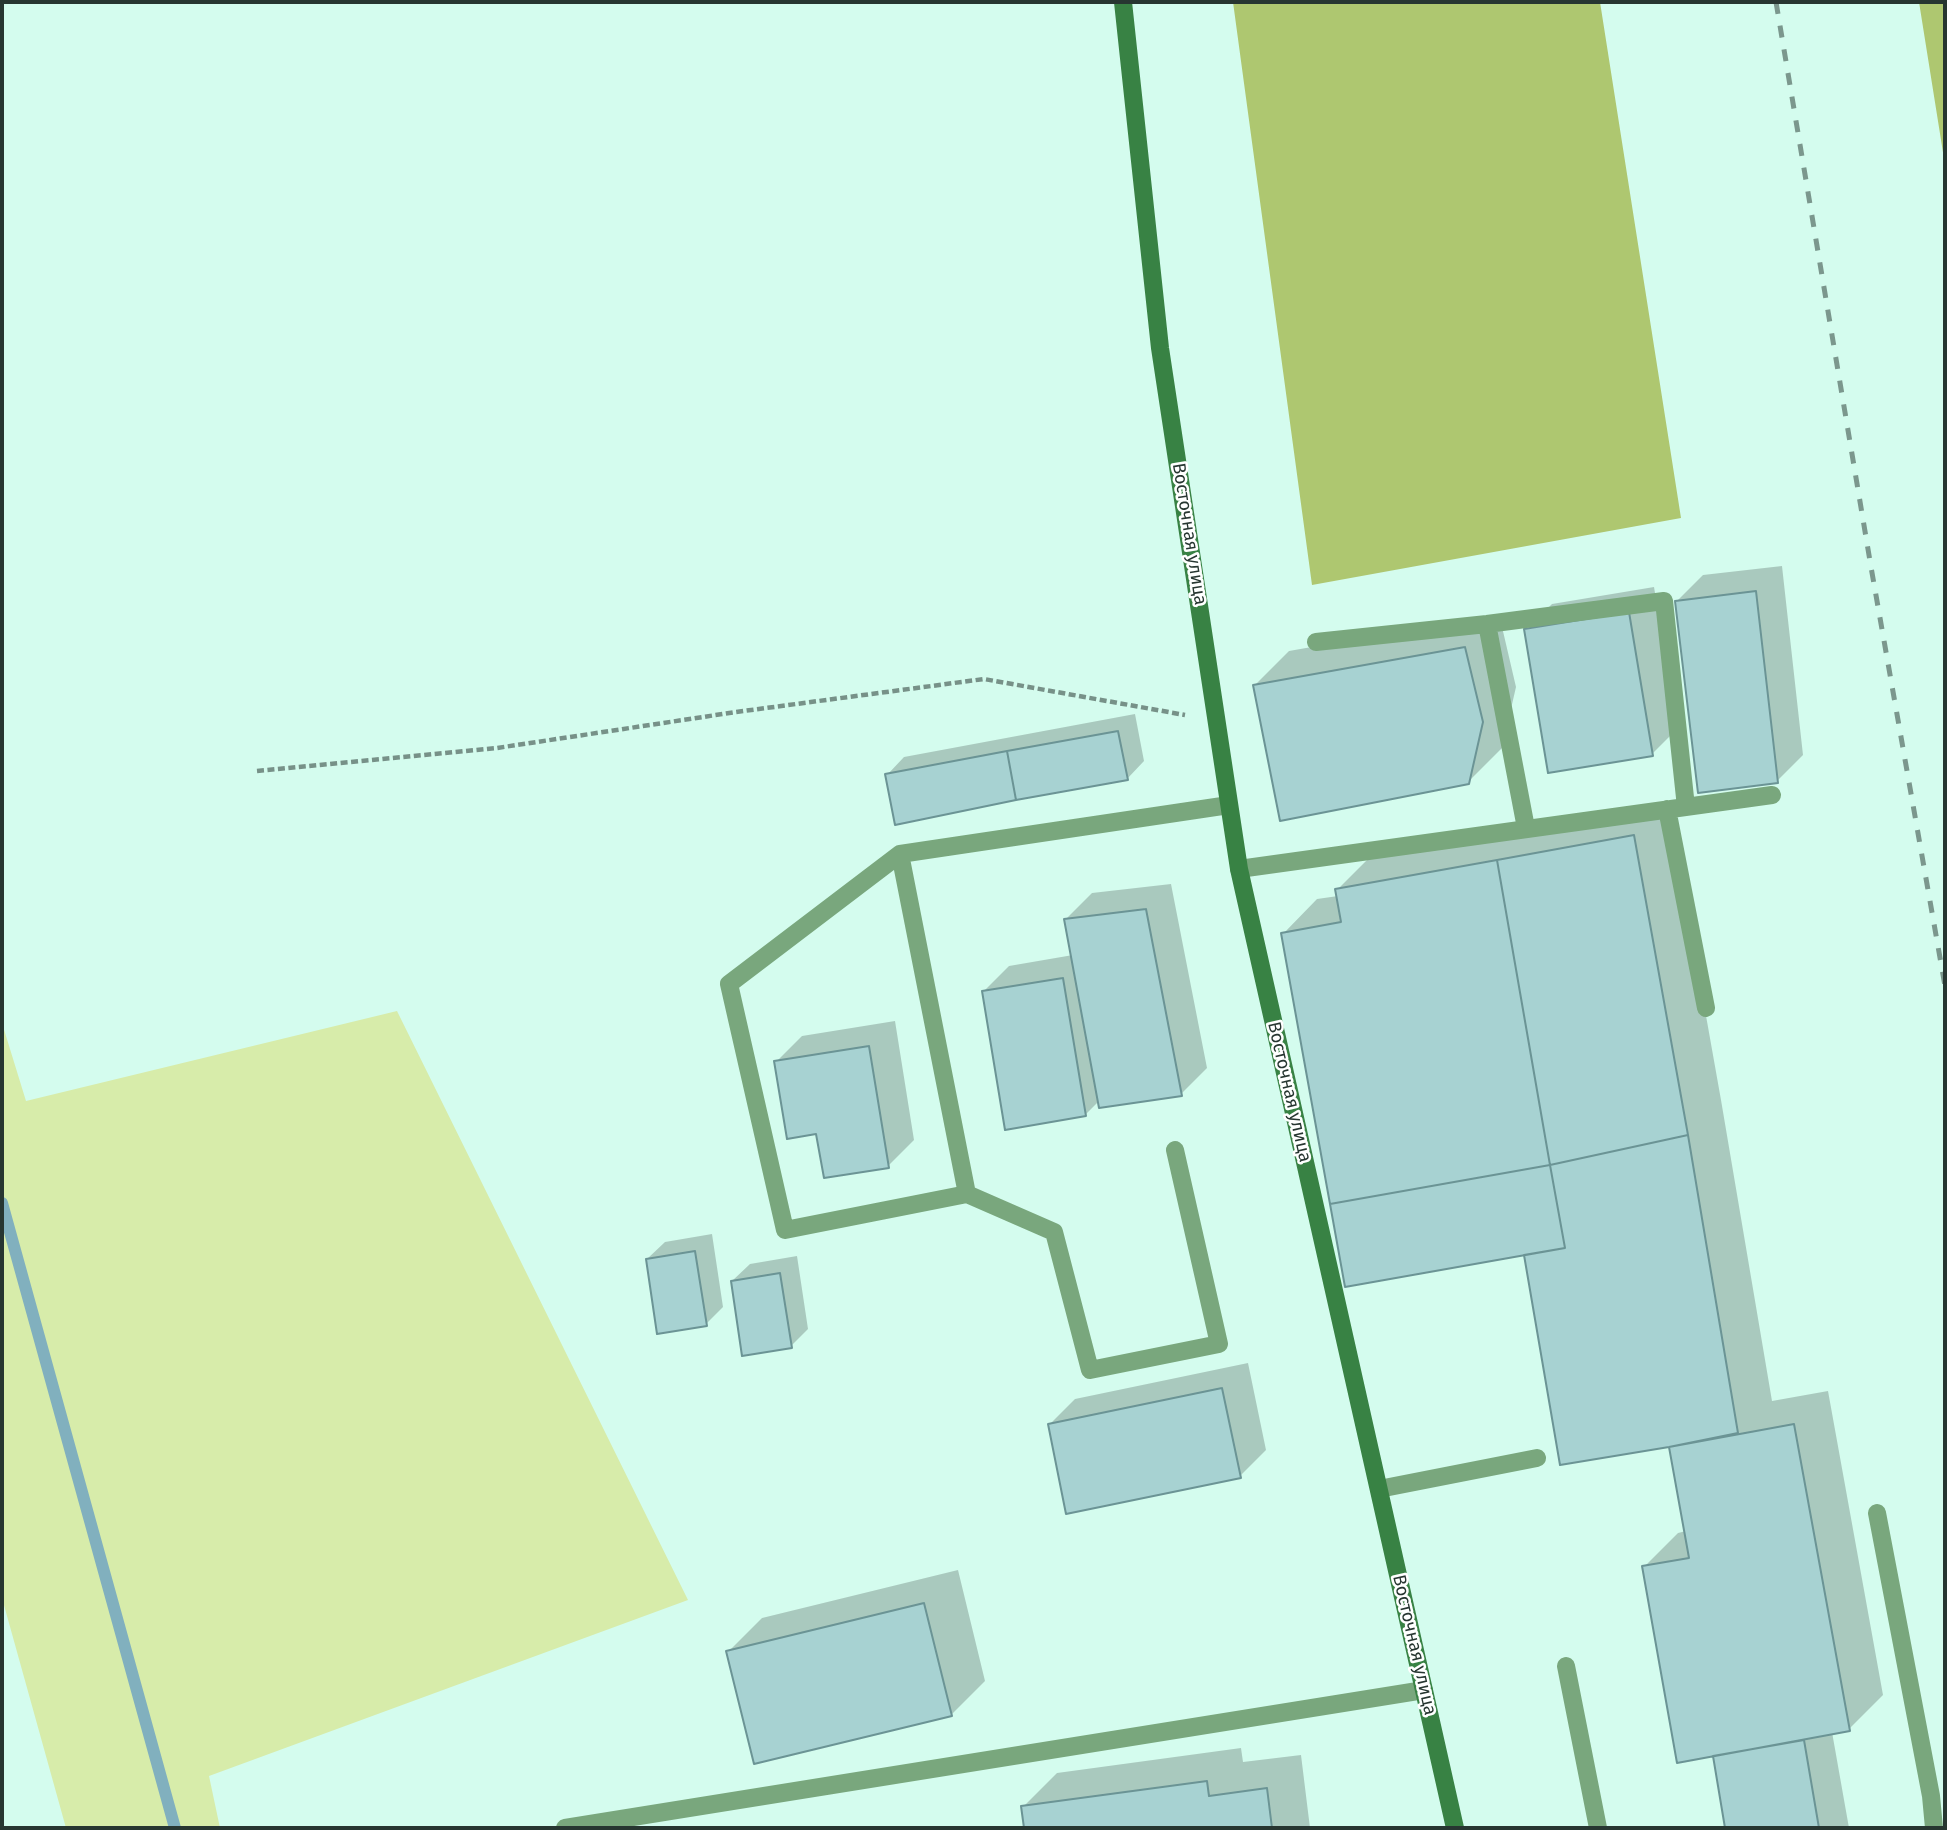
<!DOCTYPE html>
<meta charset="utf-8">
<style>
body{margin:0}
#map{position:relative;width:1947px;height:1830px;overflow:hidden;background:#d4fcee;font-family:"Fira Sans",sans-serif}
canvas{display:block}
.frame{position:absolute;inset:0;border:4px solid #273631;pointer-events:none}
</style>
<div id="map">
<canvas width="1947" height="1830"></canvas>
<div class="frame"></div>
</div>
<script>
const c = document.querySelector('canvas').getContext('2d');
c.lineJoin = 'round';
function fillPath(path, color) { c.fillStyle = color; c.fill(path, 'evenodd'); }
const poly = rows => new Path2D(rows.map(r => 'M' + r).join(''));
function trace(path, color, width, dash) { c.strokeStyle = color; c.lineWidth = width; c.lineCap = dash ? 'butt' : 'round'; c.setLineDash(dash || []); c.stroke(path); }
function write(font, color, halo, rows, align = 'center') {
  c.font = font + ' "Fira Sans",sans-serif'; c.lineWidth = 5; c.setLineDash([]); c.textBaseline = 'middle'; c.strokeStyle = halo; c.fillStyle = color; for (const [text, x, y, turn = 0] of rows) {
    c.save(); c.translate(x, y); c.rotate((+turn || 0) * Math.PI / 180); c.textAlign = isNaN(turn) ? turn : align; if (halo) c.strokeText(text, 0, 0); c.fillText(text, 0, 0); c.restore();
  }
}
const green = poly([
 [397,1011,688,1600,209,1776,220,1828,66,1828,2,1598,2,1023,26,1101]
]);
const forest = poly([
 [1233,2,1600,2,1681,518,1312,585],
 [1919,2,1945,2,1945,165]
]);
const shadow = poly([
 [1782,566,1803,755,1777,781,1677,601,1703,575],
 [1654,587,1678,728,1652,754,1526,630,1552,604],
 [1499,614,1516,687,1502,748,1468,782,1255,685,1289,651],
 [1135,714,1144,761,1127,779,887,775,904,757],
 [1668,802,1721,1100,1772,1401,1828,1391,1883,1695,1849,1729,1832,1732,1849,1828,1727,1828,1714,1754,1644,1567,1678,1533,1686,1531,1671,1445,1283,934,1317,899,1338,896,1337,890,1371,856],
 [1171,884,1207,1068,1181,1094,1100,1100,1085,1115,983,992,1009,966,1073,955,1066,919,1092,893],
 [895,1021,914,1140,888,1166,818,1132,776,1062,802,1036],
 [712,1234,723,1307,706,1324,647,1259,665,1242],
 [797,1256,808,1329,791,1346,732,1281,750,1264],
 [1248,1363,1266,1450,1240,1476,1049,1425,1075,1399],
 [958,1570,985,1681,951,1715,728,1652,762,1618],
 [1241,1748,1243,1762,1301,1755,1310,1828,1026,1828,1023,1807,1057,1773]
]);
const stream = poly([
 [2,1203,175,1828]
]);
const building = poly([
 [1756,591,1778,783,1698,793,1675,601,1756,591],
 [1629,612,1653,756,1548,773,1524,629,1629,612],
 [1465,647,1483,722,1469,784,1280,821,1253,685,1465,647],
 [1118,731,1128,780,1016,800,1007,751,1118,731],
 [1007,751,1016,800,895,825,885,774,1007,751],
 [1634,835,1688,1135,1550,1165,1497,860,1634,835],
 [1497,860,1550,1165,1330,1204,1281,933,1341,922,1335,889,1497,860],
 [1146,909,1182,1096,1099,1108,1064,919,1146,909],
 [1063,978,1086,1116,1005,1130,982,991,1063,978],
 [869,1046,889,1168,824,1178,816,1134,787,1139,774,1061,869,1046],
 [1688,1135,1738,1433,1669,1447,1560,1465,1524,1255,1565,1248,1550,1165,1688,1135],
 [1550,1165,1565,1248,1345,1287,1330,1204,1550,1165],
 [695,1251,707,1326,657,1334,646,1259,695,1251],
 [780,1273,792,1348,742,1356,731,1281,780,1273],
 [1222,1388,1241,1478,1066,1514,1048,1424,1222,1388],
 [1794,1424,1850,1731,1677,1763,1642,1566,1689,1558,1669,1447,1794,1424],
 [924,1603,952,1716,754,1764,726,1651,924,1603],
 [1804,1740,1819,1828,1725,1828,1713,1756,1804,1740],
 [1207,1781,1209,1796,1267,1788,1272,1828,1024,1828,1021,1806,1207,1781]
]);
const path = poly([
 [257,771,497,748,736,712,984,679,1185,715]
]);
const lane = poly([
 [1487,624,1526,828],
 [1316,642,1487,624,1664,601,1686,807],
 [1667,809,1706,1008],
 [900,854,967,1194],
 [1239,869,1772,795],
 [1175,1150,1219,1344,1090,1370,1054,1232,967,1194,785,1230,729,984,900,854,1229,805],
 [1379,1489,1537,1458],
 [1877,1513,1931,1796,1934,1828],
 [1566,1666,1598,1828],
 [565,1828,1424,1690]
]);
const secondary = poly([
 [1123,2,1160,348,1239,869,1455,1828]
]);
const rail = poly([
 [1776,2,1871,567,1945,986]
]);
const streetNames = [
 ["Восточная улица",1189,534,81],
 ["Восточная улица",1289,1092,77],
 ["Восточная улица",1414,1645,77]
];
fillPath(green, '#d7ecaa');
fillPath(forest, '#aec770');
fillPath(shadow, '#0003');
trace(stream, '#81b0be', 12);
fillPath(building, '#a7d2d2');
trace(building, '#6b9495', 2);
trace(path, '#779188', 4.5, [7, 3.5]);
trace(lane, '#79a77d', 18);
trace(secondary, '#388244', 18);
trace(rail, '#7b978d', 5, [12, 12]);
write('18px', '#273631', '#fff', streetNames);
</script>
